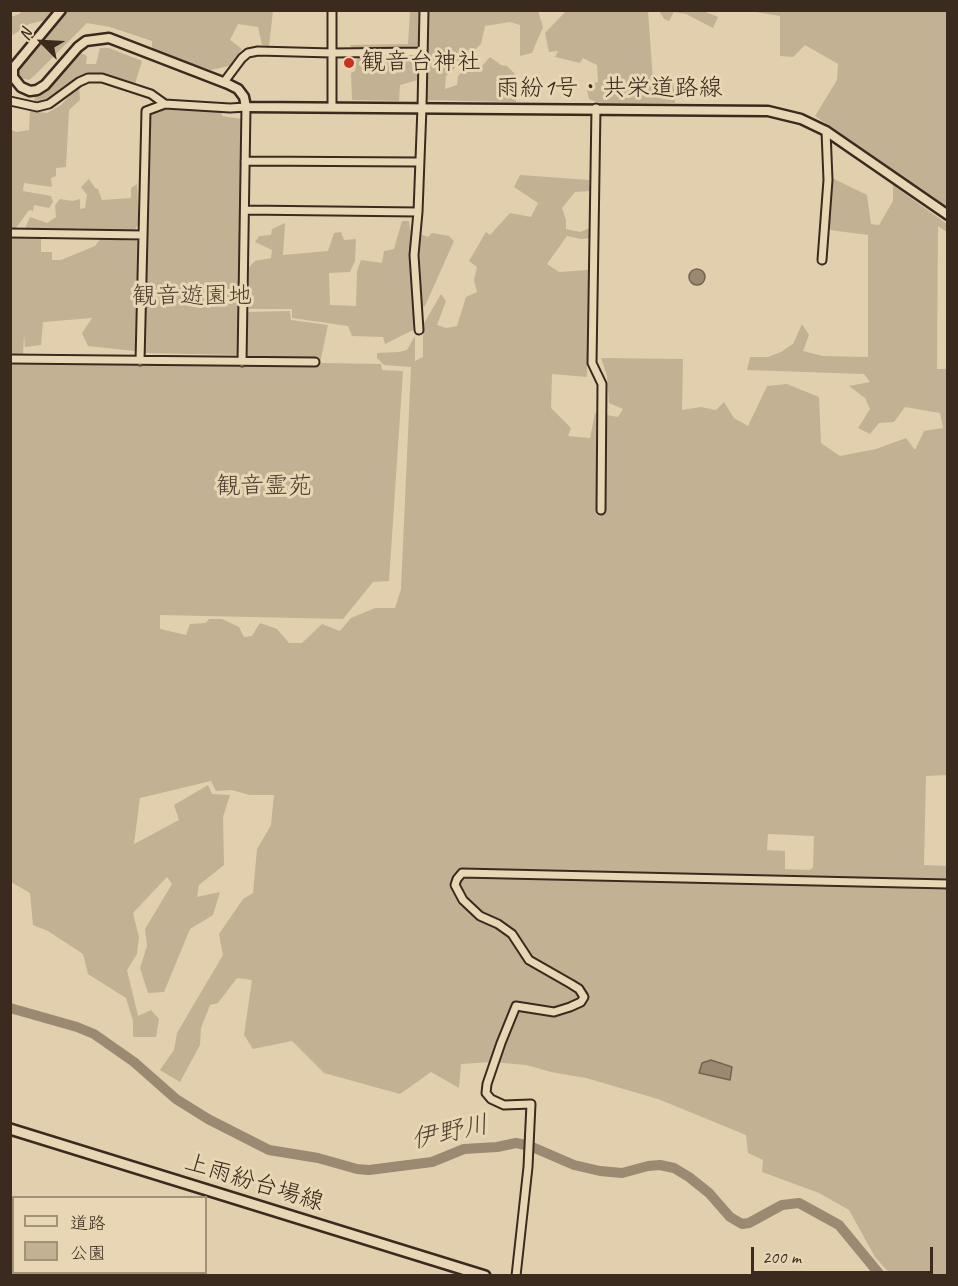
<!DOCTYPE html>
<meta charset="utf-8">
<style>
body{margin:0}
#map{position:relative;width:958px;height:1286px;overflow:hidden;background:#e2cfae;font-family:Caveat,"Klee One",sans-serif}
canvas{display:block}
.frame{position:absolute;inset:0;border:12px solid #3b2a1e;pointer-events:none}
.legend{position:absolute;left:12px;top:1196px;width:195px;height:78px;box-sizing:border-box;background:#e9d6b4;border:2px solid #a39178;margin:0;padding:8px 10px;list-style:none;font-size:18px;color:#3b2a1e}
.legend li{display:flex;align-items:center;gap:12px;height:30px}
.legend b{width:30px;border:2px solid #a39178}
.north{position:absolute;left:12px;top:12px;width:60px;height:60px;-webkit-text-stroke:4px #e9d6b4;paint-order:stroke;rotate:294deg;font-size:16px;font-weight:700;line-height:24px;text-align:center;color:#3b2a1e}
.north::after{content:'';display:block;margin:auto;width:21px;height:27px;background:#3b2a1e;clip-path:polygon(50% 0,100% 100%,50% 72%,0 100%)}
.scale{position:absolute;left:751px;top:1247px;width:182px;height:27px;box-sizing:border-box;border:3px solid #3b2a1e;border-top:0;padding-left:8px;font-size:18px;line-height:21px;white-space:nowrap;color:#3b2a1e;-webkit-text-stroke:4px #e9d6b4;paint-order:stroke}
</style>
<div id="map">
<canvas width="958" height="1286"></canvas>
<div class="frame"></div>
<ul class="legend">
<li><b style="height:8px;background:#e9d6b4"></b>道路</li>
<li><b style="height:16px;background:#c3b194"></b>公園</li>
</ul>
<div class="north">N</div>
<div class="scale">200 m</div>
</div>
<script>
const c = document.querySelector('canvas').getContext('2d');
c.lineJoin = 'round';
function fillPath(path, color) { c.fillStyle = color; c.fill(path, 'evenodd'); }
const poly = rows => new Path2D(rows.map(r => 'M' + r).join(''));
function trace(path, color, width, dash) { c.strokeStyle = color; c.lineWidth = width; c.lineCap = dash ? 'butt' : 'round'; c.setLineDash(dash || []); c.stroke(path); }
function write(font, color, halo, rows, align = 'center') {
  c.font = font + ' Caveat,"Klee One",sans-serif'; c.lineWidth = 6; c.setLineDash([]); c.textBaseline = 'middle'; c.strokeStyle = halo; c.fillStyle = color; for (const [text, x, y, turn = 0] of rows) {
    c.save(); c.translate(x, y); c.rotate((+turn || 0) * Math.PI / 180); c.textAlign = isNaN(turn) ? turn : align; if (halo) c.strokeText(text, 0, 0); c.fillText(text, 0, 0); c.restore();
  }
}
const green = poly([
 [22,11,22,10,54,11,46,20,29,24,13,35,11,33,11,17,19,14],
 [66,11,273,11,269,46,262,45,258,27,238,24,230,40,242,49,229,66,211,70,152,50,152,41,110,27,87,23,34,76,29,80,20,78,19,71,26,58],
 [410,11,538,11,543,27,532,53,520,56,520,25,510,22,485,26,481,44,446,76,445,89,457,85,458,76,468,65,482,66,490,57,501,65,507,66,517,76,516,102,417,100,418,80,400,85,399,101,352,100,351,73,355,71,357,58,350,45,408,44],
 [566,11,648,11,653,80,673,80,675,103,602,104,589,99,586,86,598,82,597,65,583,58,580,63,555,57,558,51,549,52,545,33],
 [659,11,703,11,718,17,713,28,686,14,674,12,669,21,664,19],
 [750,11,947,11,947,208,815,116,837,80,838,64,805,45,793,57,780,56,780,16],
 [100,48,109,48,142,61,135,84,106,76,82,77,70,83,50,101,34,102,35,96,45,91,79,52,87,56,86,64,96,64],
 [79,85,80,100,69,110,66,167,56,168,56,176,51,178,52,187,24,183,23,191,51,196,53,202,49,208,34,205,33,211,29,210,16,228,11,229,11,130,17,132,29,130,30,111,47,113,61,105],
 [166,106,221,110,222,116,242,119,239,355,144,353,148,113],
 [520,175,589,180,590,191,575,192,562,208,566,220,566,229,580,232,590,228,592,238,581,239,567,236,547,264,559,272,588,270,587,377,552,374,551,408,571,428,568,436,590,438,595,413,618,417,623,409,609,403,607,376,601,358,683,359,682,410,701,407,716,410,724,402,734,418,748,426,767,386,787,384,819,397,821,443,840,456,876,449,906,438,915,450,924,431,943,428,940,413,905,407,894,422,879,423,870,434,858,428,870,409,865,398,849,386,870,382,864,374,747,370,750,357,768,357,781,352,793,344,802,324,809,335,803,351,823,356,868,357,868,235,830,230,826,185,834,179,867,195,871,224,879,225,893,201,893,185,947,224,947,232,938,226,937,369,948,369,948,775,926,776,924,865,947,866,947,1275,891,1275,875,1257,849,1210,819,1193,762,1172,763,1160,748,1153,746,1135,658,1099,586,1078,551,1072,526,1065,492,1062,461,1064,459,1088,431,1072,400,1094,324,1073,292,1041,253,1049,244,1035,252,980,237,978,218,1003,210,1005,201,1028,200,1045,180,1082,160,1070,174,1050,177,1033,223,955,219,934,243,899,253,893,257,849,271,825,274,795,250,795,231,790,216,791,211,781,140,798,134,844,179,820,174,805,208,785,212,794,230,795,223,817,224,865,199,885,197,897,220,892,213,915,190,929,164,992,148,993,140,968,147,946,145,929,172,884,167,877,133,913,139,937,137,954,127,970,138,1016,151,1010,159,1019,156,1037,133,1037,133,1021,126,998,88,974,83,954,48,931,33,925,30,893,11,882,11,236,41,237,41,252,52,252,52,260,61,260,95,246,100,239,139,241,135,351,88,346,82,333,92,318,43,322,41,345,25,347,24,335,23,355,246,359,247,312,290,311,291,320,328,325,320,363,381,364,382,370,403,371,389,581,373,582,343,619,160,615,160,629,186,635,190,624,206,623,209,619,222,619,239,627,244,637,252,636,260,623,277,629,289,643,302,643,322,624,340,631,351,618,375,608,395,608,401,589,411,367,384,365,377,358,377,353,399,352,407,350,415,336,415,361,423,357,423,325,441,294,446,301,437,325,446,328,457,326,466,297,477,292,474,280,477,267,469,261,486,232,490,235,510,213,531,217,538,203,514,187],
 [768,834,814,836,813,867,810,870,785,869,785,851,767,850],
 [711,1060,721,1065,732,1067,699,1073,702,1064],
 [89,179,95,188,98,189,102,200,131,198,131,188,137,184,139,223,134,231,85,232,83,229,78,228,76,230,24,231,30,217,47,223,56,217,55,205,60,199,73,201,80,199,80,209,85,208,87,195,81,187],
 [402,221,409,221,411,235,420,234,428,237,432,233,449,236,454,241,425,306,420,308,413,291,413,330,385,344,383,337,352,336,348,326,292,318,292,309,249,309,249,267,255,261,271,258,272,250,255,242,259,236,271,235,272,229,285,223,283,255,328,251,334,233,341,232,344,240,356,239,355,261,350,272,329,273,330,305,356,306,357,271,361,260,382,263,384,251,394,249]
]);
const water = poly([
 '689 277a8 8 0 1 1 16 0a8 8 0 1 1-16 0Z',
 [711,1060,732,1067,730,1080,699,1073,702,1063,711,1060]
]);
const river = poly([
 [10,1008,77,1027,94,1034,134,1062,176,1099,208,1119,269,1150,318,1158,357,1169,369,1170,432,1162,464,1149,497,1147,516,1143,530,1146,574,1165,600,1171,622,1173,648,1166,660,1165,674,1168,689,1177,709,1193,730,1217,742,1224,749,1223,782,1205,799,1203,839,1225,881,1276]
]);
const minor = poly([
 [332,10,332,53,423,52],
 [224,82,242,58,248,53,258,51,332,53,332,107],
 [10,101,37,107,49,104,79,82,88,78,102,78,151,94,165,104],
 [596,108,592,363,602,384,601,510],
 [245,161,419,162],
 [245,210,418,212],
 [10,233,143,235],
 [822,260,828,180,826,131],
 [419,330,414,255,418,212,422,107,424,10],
 [10,359,315,362],
 [140,361,146,111,165,104,230,108,246,107,242,362],
 [516,1276,528,1167,531,1104,504,1105,491,1099,486,1093,487,1084,501,1043,516,1006,554,1012,570,1007,581,1002,584,997,579,989,571,984,529,960,512,934,498,924,480,916,463,900,455,885,457,879,462,873,948,884]
]);
const tertiary = poly([
 [61,10,13,68,13,77,21,87,30,91,37,90,45,85,78,47,86,41,109,38,228,84,238,89,244,97,246,107,768,111,801,119,826,131,948,215]
]);
const secondary = poly([
 [10,1129,485,1276]
]);
const markers = [
 [349,63,6,"#c8321e"]
];
const poiNames = [
 ["観音台神社",361,63]
];
const streetNames = [
 ["雨紛1号・共栄道路線",609,89],
 ["上雨紛台場線",254,1183,17]
];
const parkNames = [
 ["観音遊園地",192,297],
 ["観音霊苑",264,487]
];
const waterNames = [
 ["伊野川",450,1133,-12]
];
fillPath(green, '#c3b194');
fillPath(water, '#9c8971');
trace(water, '#756350', 1.5);
trace(river, '#9c8971', 10);
trace(minor, '#3b2a1e', 11);
trace(tertiary, '#3b2a1e', 13);
trace(secondary, '#3b2a1e', 14);
trace(minor, '#e9d6b4', 7);
trace(tertiary, '#e9d6b4', 8);
trace(secondary, '#e9d6b4', 9);
for (const [x, y, r, color] of markers) { const dot = new Path2D(); dot.arc(x, y, r, 0, 2 * Math.PI); c.fillStyle = color; c.fill(dot); trace(dot, '#e9d6b4', 2); }
write('24px', '#3b2a1e', '#e9d6b4', poiNames, 'left');
write('24px', '#3b2a1e', '#e9d6b4', streetNames);
write('24px', '#4f3e30', '#e9d6b4', parkNames);
write('italic 26px', '#534233', '#e9d6b4', waterNames);
</script>
